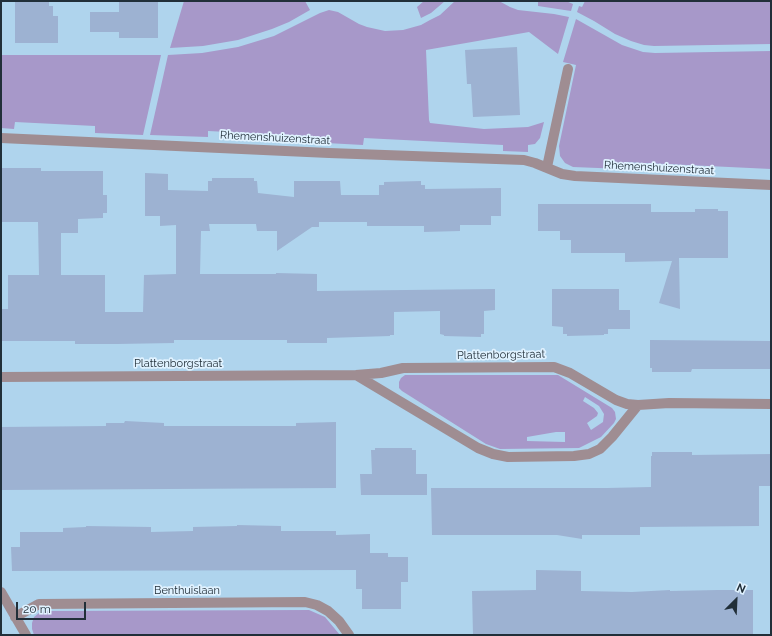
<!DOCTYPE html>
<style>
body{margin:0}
#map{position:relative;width:772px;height:636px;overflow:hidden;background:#afd4ed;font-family:Raleway,sans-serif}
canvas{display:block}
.frame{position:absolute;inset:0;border:2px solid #212f39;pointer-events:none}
.north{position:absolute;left:716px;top:580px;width:40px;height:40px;-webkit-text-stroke:3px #e0f2ff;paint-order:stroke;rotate:24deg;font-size:11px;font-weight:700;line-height:16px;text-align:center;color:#212f39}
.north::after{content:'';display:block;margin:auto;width:14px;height:18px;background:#212f39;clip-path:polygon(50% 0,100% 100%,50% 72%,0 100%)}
.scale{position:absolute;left:16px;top:602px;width:70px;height:18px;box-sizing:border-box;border:2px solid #212f39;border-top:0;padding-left:5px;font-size:12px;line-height:14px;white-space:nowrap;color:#212f39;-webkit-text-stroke:3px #e0f2ff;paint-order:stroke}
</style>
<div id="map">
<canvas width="772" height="636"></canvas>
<div class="frame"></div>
<div class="north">N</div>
<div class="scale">20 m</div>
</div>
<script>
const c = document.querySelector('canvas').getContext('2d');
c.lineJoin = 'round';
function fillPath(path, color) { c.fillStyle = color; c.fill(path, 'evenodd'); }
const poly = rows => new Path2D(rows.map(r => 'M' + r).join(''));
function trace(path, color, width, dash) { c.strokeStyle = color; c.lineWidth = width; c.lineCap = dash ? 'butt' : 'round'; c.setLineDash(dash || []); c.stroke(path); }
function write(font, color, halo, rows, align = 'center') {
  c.font = font + ' Raleway,sans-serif'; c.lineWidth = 3.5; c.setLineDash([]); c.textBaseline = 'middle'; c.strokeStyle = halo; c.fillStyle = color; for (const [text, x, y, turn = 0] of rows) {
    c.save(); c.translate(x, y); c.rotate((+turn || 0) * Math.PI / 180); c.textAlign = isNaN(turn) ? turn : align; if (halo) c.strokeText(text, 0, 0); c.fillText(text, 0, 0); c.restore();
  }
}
const green = poly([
 [184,1,305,1,310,10,289,22,272,29,238,40,203,46,170,48],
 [424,1,445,1,431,13,421,18,417,7],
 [455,1,499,1,510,7,518,10,554,14,569,17,558,54,529,32,426,50,429,120,430,123,484,129,528,127,544,122,540,138,535,144,528,145,528,152,503,151,503,145,364,138,363,145,308,142,308,136,208,131,208,137,150,135,168,55,202,53,238,47,274,36,320,13,329,10,338,12,359,24,367,27,385,31,403,30,421,25,430,20,440,15],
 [538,1,566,1,573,4,571,11,538,6],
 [585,1,771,1,771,44,654,46,644,45,631,41,615,34,594,21,577,12,579,6,582,7],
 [576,19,622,45,643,52,655,53,771,51,771,169,624,162,623,169,573,167,565,163,560,156,559,146,576,65,563,62],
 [1,55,161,55,143,135,95,133,95,126,15,122,14,129,1,128],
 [405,375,558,375,612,408,615,412,616,419,614,423,601,437,579,448,500,449,486,444,402,391,399,388,399,382,401,378],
 [585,397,599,406,604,414,603,422,591,430,587,423,597,416,598,413,594,408,583,401],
 [556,432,565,432,565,442,527,441,527,437],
 [309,610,325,617,340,635,34,635,32,629,32,623,34,617,39,613,46,611]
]);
const building = poly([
 [15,1,49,1,49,6,53,6,53,16,58,16,58,43,15,43],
 [119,1,158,1,158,38,119,38,119,32,90,32,90,12,119,12],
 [517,47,520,115,473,117,471,84,467,84,465,50],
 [2,168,41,168,41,171,103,171,103,195,107,195,107,213,103,213,103,218,78,219,78,233,61,233,61,275,105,275,105,312,143,312,144,275,176,274,176,225,160,226,160,216,145,216,145,173,168,174,168,190,208,191,208,181,212,181,212,178,254,178,254,181,257,181,258,193,294,197,294,181,340,181,341,195,379,195,379,185,384,185,384,182,421,181,421,185,425,185,425,189,501,188,501,216,491,216,491,225,460,225,460,231,424,232,424,226,367,226,367,222,319,222,319,227,312,227,277,251,277,231,257,231,256,224,209,224,210,231,201,231,200,274,276,274,276,273,317,274,317,291,495,289,495,310,484,311,484,334,481,334,481,337,444,336,444,335,440,334,440,311,394,312,394,335,390,335,390,336,327,338,327,343,287,343,287,340,174,340,174,343,117,344,75,344,75,341,1,341,1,309,8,309,8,275,39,275,38,222,1,222],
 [538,204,651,204,651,212,695,212,695,209,718,209,718,211,728,211,728,258,679,258,680,309,659,303,672,261,625,262,625,253,571,253,571,240,560,240,560,231,538,231],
 [552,289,619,289,619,310,630,310,630,329,608,329,608,334,604,334,604,335,567,336,567,334,563,334,563,327,552,326],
 [650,340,771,341,771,369,692,369,691,372,652,372,652,368,650,368],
 [125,421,164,423,164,426,296,426,296,423,336,422,336,488,1,490,1,427,106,426,106,423,124,423],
 [375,448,412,448,412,450,416,450,416,474,427,474,427,495,361,495,360,474,372,474,371,450,375,450],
 [652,452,692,452,692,455,771,454,771,486,759,486,759,526,640,527,640,535,582,535,582,539,557,535,432,535,431,488,607,488,651,487,651,456,652,456],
 [237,525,281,526,281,531,336,531,336,535,370,534,370,553,388,553,388,557,408,557,408,582,401,582,401,609,362,609,362,589,356,589,356,570,12,571,11,547,20,547,20,532,63,532,63,528,86,527,86,526,151,527,151,532,193,531,193,527,237,526],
 [536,570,581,571,581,591,632,592,670,590,670,591,718,590,753,590,753,635,473,635,472,591,536,590]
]);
const street = poly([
 [1,138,329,153,524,160,535,163,562,174,575,176,771,185],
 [547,167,568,69],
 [1,377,356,375,381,373,403,368,554,367,570,373,616,400,627,404,638,405,612,437,600,449,589,454,574,456,508,457,493,454,478,448,356,375],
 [638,405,669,403,771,404],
 [1,592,26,635],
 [15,617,39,604,305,602,317,605,328,611,339,621,349,635]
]);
const streetNames = [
 ["Rhemenshuizenstraat",275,138,3],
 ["Rhemenshuizenstraat",659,168,3],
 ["Plattenborgstraat",501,355,-1],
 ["Plattenborgstraat",178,364],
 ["Benthuislaan",187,591]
];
fillPath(green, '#a798c9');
fillPath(building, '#9db2d2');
trace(street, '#9f8d92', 10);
write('11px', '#212f39', '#e0f2ff', streetNames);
</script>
